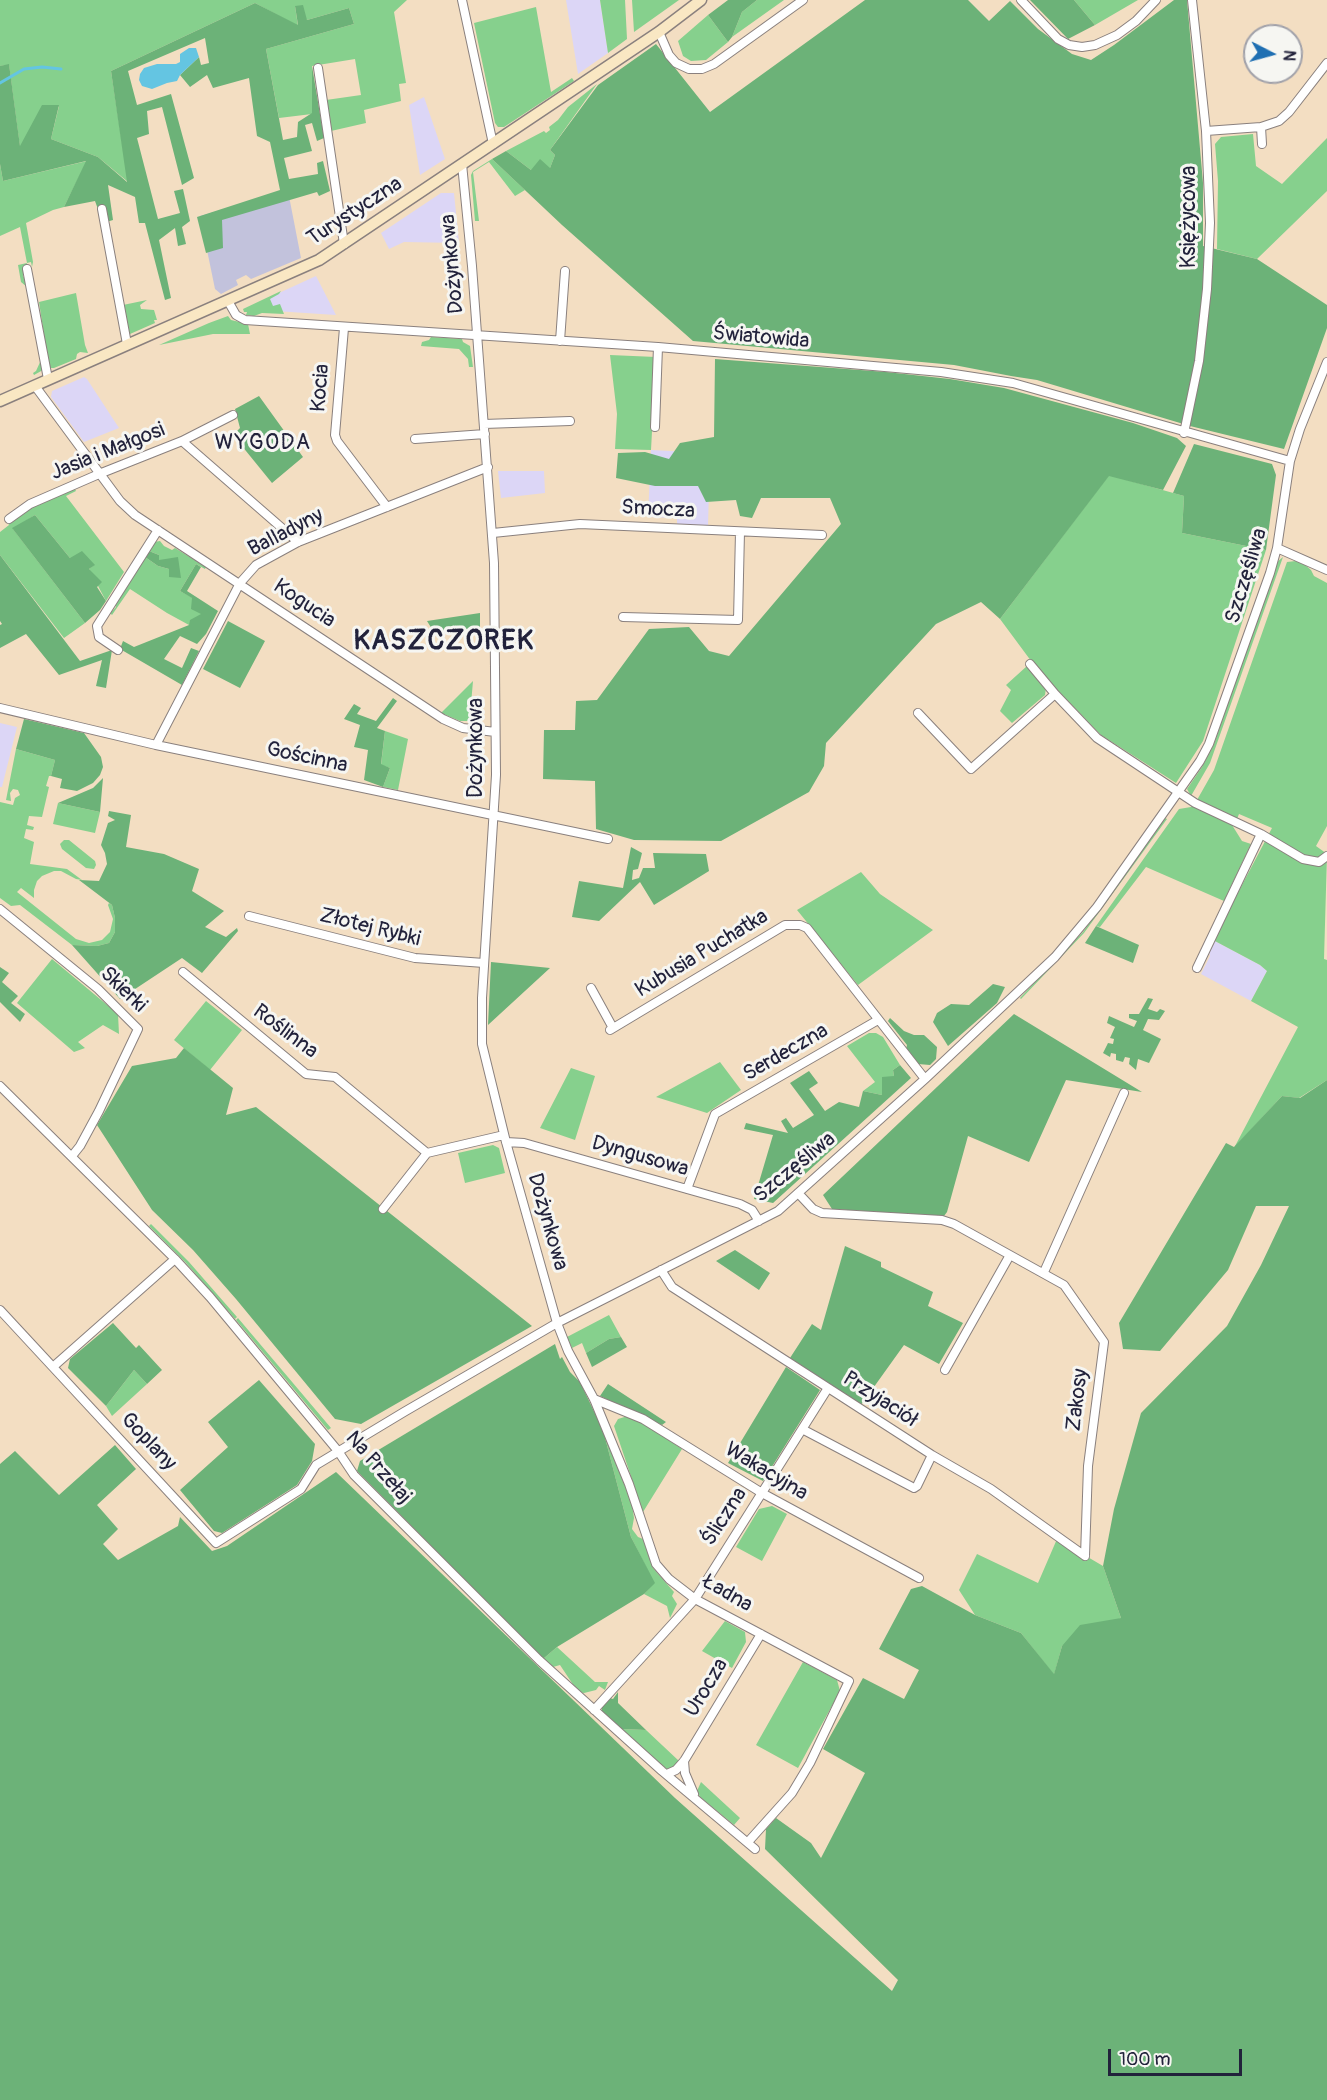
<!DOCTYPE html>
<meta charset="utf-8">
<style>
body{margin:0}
#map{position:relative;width:1327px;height:2100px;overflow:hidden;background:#f3dec2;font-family:Pangolin,sans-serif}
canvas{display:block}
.north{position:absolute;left:1243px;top:24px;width:60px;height:60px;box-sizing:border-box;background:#f6f6f2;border:2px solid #a1a1a9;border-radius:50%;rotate:96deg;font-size:16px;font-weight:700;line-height:24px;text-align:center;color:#22223b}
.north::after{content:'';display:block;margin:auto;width:21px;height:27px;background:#1f6fb2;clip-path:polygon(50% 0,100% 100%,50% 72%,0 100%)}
.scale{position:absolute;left:1108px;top:2049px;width:134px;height:27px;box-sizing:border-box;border:3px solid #22223b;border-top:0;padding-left:8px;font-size:18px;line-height:21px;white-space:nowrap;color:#22223b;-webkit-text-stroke:4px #f6f6f2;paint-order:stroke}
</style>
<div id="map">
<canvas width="1327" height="2100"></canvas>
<div class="north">N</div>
<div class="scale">100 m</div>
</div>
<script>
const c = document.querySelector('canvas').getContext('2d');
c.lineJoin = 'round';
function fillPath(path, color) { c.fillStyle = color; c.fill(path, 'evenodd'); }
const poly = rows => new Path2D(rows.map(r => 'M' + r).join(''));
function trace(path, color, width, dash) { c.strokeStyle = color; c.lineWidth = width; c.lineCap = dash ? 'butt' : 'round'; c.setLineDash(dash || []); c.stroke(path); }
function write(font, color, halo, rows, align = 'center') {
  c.font = font + ' Pangolin,sans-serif'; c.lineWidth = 6; c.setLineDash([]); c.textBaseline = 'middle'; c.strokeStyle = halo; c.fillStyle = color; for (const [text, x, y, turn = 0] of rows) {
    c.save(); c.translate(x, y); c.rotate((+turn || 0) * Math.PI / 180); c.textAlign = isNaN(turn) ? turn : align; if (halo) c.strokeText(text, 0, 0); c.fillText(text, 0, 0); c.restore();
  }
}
const built = poly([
 [566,0,600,0,608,53,578,74],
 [424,97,445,159,420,175,409,105],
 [441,193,454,193,459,243,404,242,389,249,381,233],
 [316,276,336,315,244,309],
 [84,377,87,379,119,428,84,442,51,397,52,391],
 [651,450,710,453,708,526,677,524,677,518,648,517],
 [498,471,544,471,545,493,501,498],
 [0,723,17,727,2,787,0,787],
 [1213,940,1260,965,1267,971,1251,1001,1201,974,1210,956,1208,949]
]);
const industrial = poly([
 [288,191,301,258,251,279,246,275,236,280,238,285,221,294,215,289,200,216]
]);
const green = poly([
 [0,0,407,0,394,12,406,83,399,84,401,101,364,110,366,123,331,131,326,100,361,95,355,59,312,66,312,114,279,118,266,49,354,24,349,8,307,20,295,6,298,26,255,3,111,71,128,182,98,157,51,139,59,106,20,147,9,65,0,66],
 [600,0,625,0,627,39,608,53],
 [632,0,679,0,634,32],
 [757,0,784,0,732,37,742,12],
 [1074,0,1138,0,1095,25],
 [536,7,551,92,572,78,574,81,504,127,498,127,495,123,474,23],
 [708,15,728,42,706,60,691,61,683,56,678,41],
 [597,84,550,150,555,155,550,168,531,170,506,151,544,131,546,133,550,130,549,127,558,120,568,107],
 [1253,134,1256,166,1282,184,1327,138,1327,191,1257,259,1217,249,1218,181,1215,144,1221,137],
 [492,159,525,190,515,196,489,162,473,172,479,221,475,221,471,175,473,171],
 [87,161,64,207,53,210,26,223,33,262,32,267,31,262,27,263,23,276,27,281,43,370,34,375,33,373,36,371,41,360,27,287,21,282,18,265,27,263,20,227,0,236,0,164,3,181],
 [281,291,279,294,270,299,273,306,280,304,284,314,262,313,254,316,246,315,247,312,244,312,243,309],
 [76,293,85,345,88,353,80,352,77,354,76,359,54,368,49,368,39,302],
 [147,300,140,305,141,309,154,310,157,320,154,320,155,323,130,334,128,333,123,305],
 [228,316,231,320,248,324,250,334,213,334,159,345,209,323],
 [431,337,462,339,463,342,470,346,473,367,469,367,468,359,459,349,421,346,422,342,429,340],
 [610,355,656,357,651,450,615,449,617,414],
 [1109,475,1184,496,1182,533,1266,550,1203,741,1176,783,1101,735,1037,669,1000,619],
 [74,487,76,491,66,496,124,572,106,601,89,569,94,565,70,558,35,515,13,529,85,623,64,638,0,555,0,532,9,525,4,517,9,521,30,507],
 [160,541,164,546,172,550,175,548,206,567,205,569,196,564,180,591,193,598,202,614,189,625,167,613,130,589,112,615,110,613,116,607,115,605,145,557,158,566,169,569,181,578,159,560,159,555,149,551,154,542],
 [1283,557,1210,763,1191,796,1187,789,1202,767,1214,744,1277,562],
 [1296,561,1304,564,1311,570,1314,576,1327,583,1327,826,1316,846,1327,854,1324,959,1327,960,1327,1080,1299,1098,1282,1096,1234,1148,1298,1027,1251,1001,1267,971,1260,965,1213,940,1272,828,1239,814,1237,819,1197,800,1214,770,1287,562],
 [1027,666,1046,688,1045,695,1012,723,1000,711,1011,690,1006,685],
 [473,681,470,716,475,721,460,721,441,713],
 [385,731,408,739,398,790,383,787,390,768,381,765],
 [16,749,55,760,51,776,49,776,46,786,49,787,42,817,29,816,27,825,34,827,33,830,26,829,24,838,34,842,30,864,67,869,82,880,76,879,61,871,54,871,42,876,37,881,34,890,34,898,21,888,17,892,76,939,89,943,102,940,110,932,113,919,108,905,109,903,112,905,115,918,115,932,109,943,97,946,72,945,20,905,11,906,0,898,0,802,13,805,15,798,20,795,18,790,13,789,10,793,11,801,6,800],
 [58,803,100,812,95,833,53,824],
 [1193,805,1232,825,1242,841,1251,844,1224,901,1146,867,1100,927,1096,926,1179,809,1191,807],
 [1165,818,1167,819,1084,933,1021,999,1020,998,1083,932],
 [64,840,69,840,95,861,96,865,94,869,86,868,62,849,60,844],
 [861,872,880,894,933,930,858,985,797,910],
 [52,959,118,1014,119,1034,103,1025,78,1042,85,1048,74,1052,17,1003],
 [206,1001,242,1030,210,1070,174,1040],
 [869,1033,876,1033,883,1037,900,1065,893,1070,894,1076,882,1095,863,1091,875,1082,847,1046],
 [720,1062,741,1090,707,1113,656,1097],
 [571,1068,595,1076,575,1140,540,1128],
 [493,1145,499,1148,505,1173,465,1183,458,1153],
 [151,1224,189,1262,237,1317,235,1319,186,1263,149,1226],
 [609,1315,621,1337,609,1339,586,1353,582,1343,572,1348,567,1337],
 [238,1318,331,1428,328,1430,236,1320],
 [134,1370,147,1384,112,1416,106,1406],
 [631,1415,682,1449,643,1512,614,1426,618,1419],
 [603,1430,632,1504,634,1518,632,1529,638,1537,643,1539,653,1568,674,1592,672,1596,677,1604,670,1618,667,1606,644,1594,654,1583,631,1537],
 [772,1506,787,1514,762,1561,736,1547,759,1509],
 [1057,1539,1103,1566,1121,1618,1062,1646,1054,1675,1021,1633,975,1615,959,1590,977,1554,1038,1583],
 [725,1621,745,1632,746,1642,732,1668,702,1651],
 [557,1647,595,1682,608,1682,605,1690,599,1686,596,1690,584,1693,578,1692,560,1665,553,1667,543,1659],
 [803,1662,837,1680,840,1691,798,1768,756,1745],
 [622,1729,646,1730,679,1761,675,1767,670,1770,664,1768],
 [701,1782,740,1818,734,1825,700,1797,697,1791]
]);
const forest = poly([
 [728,0,757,0,742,12,732,37,728,42,708,15],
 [865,0,968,0,989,21,1010,1,1038,29,1072,54,1091,60,1114,45,1174,0,1187,0,1203,183,1203,246,1257,259,1327,305,1327,328,1284,449,1190,426,1037,380,1011,376,954,365,693,341,562,225,492,159,506,151,531,170,540,159,550,168,555,155,550,150,598,85,656,44,710,112],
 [1030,0,1074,0,1095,25,1068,39],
 [255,3,298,25,295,6,303,5,307,20,349,8,354,24,266,49,283,140,297,137,298,122,312,113,312,66,324,138,317,141,312,123,305,125,312,151,284,158,289,179,318,174,317,163,323,161,330,191,319,196,317,192,222,220,223,248,206,253,197,217,280,190,270,142,257,136,249,78,213,88,207,75,190,87,180,75,199,57,201,65,209,63,205,38,128,71,137,105,171,94,194,178,182,185,162,107,147,111,149,134,137,138,158,219,180,213,174,191,183,189,190,221,182,227,186,244,178,246,175,228,159,240,171,298,165,300,145,223,139,223,135,197,108,185,113,220,103,223,95,201,64,207,86,161,3,181,0,164,0,66,9,64,20,146,42,105,59,105,51,139,98,157,127,182,111,71],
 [715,359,886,372,950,379,1004,388,1133,423,1177,438,1186,446,1163,490,1109,476,1000,619,981,602,936,624,826,743,824,766,809,792,721,841,634,840,596,829,595,781,543,779,544,730,575,730,576,701,597,700,649,629,689,627,709,651,729,656,841,524,830,498,761,498,752,518,740,516,736,500,706,502,698,486,655,486,616,478,618,453,645,452,669,459,680,443,714,437],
 [259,396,303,457,272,483,233,435,240,428,235,409],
 [1194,444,1272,464,1276,475,1266,550,1182,533,1184,496,1173,493],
 [35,515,70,558,82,551,95,565,89,569,102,582,97,587,106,601,100,610,85,623,12,528],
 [149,551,159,555,159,560,178,557,181,578,169,577,169,569,158,566,145,557],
 [0,555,80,661,112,650,106,688,96,686,102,660,59,675,26,634,0,648,0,625,2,624,0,621],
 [196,564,201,567,187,591,218,611,206,634,197,644,180,636,164,659,182,668,191,648,199,651,182,685,120,649,123,641,134,647,189,625,190,620,201,614,191,609,192,598,180,591],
 [480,613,480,627,435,634,427,621],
 [228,621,265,641,240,688,203,669],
 [393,698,397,701,377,728,385,731,381,764,390,768,383,787,364,780,368,750,354,747,360,725,344,719,354,704,361,708,357,714,376,721],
 [24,719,84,733,101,757,103,767,100,775,93,783,77,791,60,788,62,779,51,776,55,760,16,749],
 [103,778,100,812,58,803,93,788],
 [109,811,131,815,126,847,164,854,199,869,192,891,224,911,205,927,226,937,237,928,238,931,202,973,182,958,120,999,72,945,97,946,109,943,115,932,115,918,112,905,79,880,99,881,107,864,105,853,101,845,108,823,115,820,108,816],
 [631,847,642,853,638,869,633,870,632,880,639,878,643,868,655,868,653,853,706,854,709,871,654,905,640,882,599,921,572,917,579,881,623,888],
 [1096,926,1139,945,1133,963,1085,943],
 [491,962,550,968,488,1025],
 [0,967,9,973,2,982,18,996,11,1003,25,1014,20,1022,0,1002],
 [993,984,1005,987,997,1003,948,1046,933,1022,937,1013,951,1004,969,1005],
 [1148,998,1153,999,1148,1009,1157,1012,1160,1009,1165,1011,1159,1020,1148,1019,1143,1030,1161,1039,1149,1063,1138,1059,1136,1070,1129,1064,1130,1058,1125,1057,1123,1062,1116,1060,1116,1054,1111,1053,1110,1057,1103,1053,1108,1043,1113,1044,1114,1039,1110,1038,1115,1027,1107,1023,1109,1016,1134,1027,1137,1021,1129,1018,1129,1014,1139,1014],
 [1014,1014,1142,1092,1066,1080,1029,1162,968,1136,947,1212,944,1216,832,1209,823,1195],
 [890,1018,904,1031,914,1035,924,1035,937,1047,936,1059,930,1065,918,1064,906,1049,907,1045,888,1021],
 [184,1048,233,1088,226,1115,256,1107,532,1326,361,1424,335,1419,236,1299,193,1250,152,1210,97,1125,132,1066,176,1058],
 [900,1065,911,1078,773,1203,754,1199,773,1135,744,1129,746,1123,788,1133,781,1121,786,1118,793,1128,814,1115,790,1083,809,1071,818,1083,809,1089,825,1111,839,1102,859,1107,863,1091,882,1095,882,1077,894,1076,893,1070],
 [1327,1080,1327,2100,0,2100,0,1464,15,1451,59,1495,115,1445,136,1469,97,1505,118,1529,103,1544,118,1560,178,1526,180,1517,212,1551,227,1546,336,1472,675,1798,892,1991,898,1980,765,1849,766,1829,776,1818,811,1843,821,1858,865,1773,823,1749,863,1678,904,1699,919,1670,879,1649,911,1589,922,1586,975,1615,1021,1633,1054,1674,1062,1646,1080,1625,1121,1618,1103,1566,1114,1509,1141,1413,1227,1326,1261,1265,1289,1206,1256,1206,1228,1270,1160,1351,1123,1349,1119,1323,1226,1143,1234,1147,1282,1096,1300,1098],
 [845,1246,881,1262,881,1267,933,1292,928,1306,963,1323,939,1364,904,1345,861,1405,790,1358,812,1324,821,1330],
 [735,1250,770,1273,759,1290,716,1261],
 [113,1323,136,1348,139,1345,162,1370,147,1384,134,1370,106,1406,68,1368,70,1359],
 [621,1337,627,1347,592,1367,586,1353,609,1339],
 [555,1344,560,1359,562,1357,570,1372,580,1382,603,1430,631,1537,655,1583,644,1594,557,1647,543,1659,357,1471,360,1461],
 [786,1367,820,1390,763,1481,728,1463],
 [259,1380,315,1444,312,1461,297,1485,222,1533,214,1531,180,1490,228,1447,208,1422],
 [608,1384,666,1422,662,1425,600,1396],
 [618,1692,618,1703,646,1730,622,1729,602,1712,602,1707,610,1698,613,1699]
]);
const water = poly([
 [189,48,196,48,199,57,180,75,177,81,167,83,152,89,142,86,139,80,140,74,144,68,157,64,176,64,180,62,180,54]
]);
const stream = poly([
 [0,83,24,69,42,67,61,69]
]);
const minor = poly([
 [462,0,493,144],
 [1021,0,1058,39,1069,45,1082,47,1095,45,1117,35,1136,21,1156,0],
 [659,32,669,55,676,63,689,69,702,69,714,64,803,0],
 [318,68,344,244],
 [1261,127,1262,144],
 [1206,131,1261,127,1279,121,1289,112,1327,63],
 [462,164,472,266,494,563,496,775,482,998,482,1044,506,1142,557,1323,568,1351,594,1399,629,1484,656,1564,669,1579,695,1599,849,1681,810,1763,792,1793,748,1842],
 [102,209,127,344],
 [27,269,48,379],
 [228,301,236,315,245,320,658,347,941,372,1013,383,1290,461],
 [344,328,335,435,337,441,387,507],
 [560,341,565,271],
 [35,386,120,501,135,515,443,719,463,728,495,732],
 [484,424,570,421],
 [655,427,658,347],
 [1184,433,1199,361,1207,289,1210,223,1206,131,1192,0],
 [415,439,485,434],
 [182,441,298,542],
 [9,519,30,504,99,474,182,441,233,415],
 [493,533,580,524,822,535],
 [1277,548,1327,570],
 [623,617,738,620,740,532],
 [118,650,99,637,97,626,158,530],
 [1030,664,1055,694],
 [0,708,156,745,608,839],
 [918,713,971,769,1055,694,1097,738,1195,803,1261,834,1303,859,1319,862,1327,856],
 [156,745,240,583,256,565,298,542,488,467],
 [0,909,98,989,138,1029,99,1111,80,1146,72,1156],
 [249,916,415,958,484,963],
 [1197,968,1261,834],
 [183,972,306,1074,335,1077,427,1153],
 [591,988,613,1028],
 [610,1030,785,925,800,925,807,928,925,1079],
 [0,1086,175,1259,210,1297,338,1451,354,1475,539,1660,662,1771,755,1849],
 [506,1142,524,1143,740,1204,752,1210,759,1221],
 [687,1189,715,1114,878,1020],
 [798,1193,813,1209,822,1213,942,1220,954,1224,1064,1285,1104,1342,1088,1466,1085,1556],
 [383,1209,427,1153,504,1135],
 [661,1270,672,1287,932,1455,991,1489,1085,1556],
 [1044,1272,1124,1093],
 [0,1310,216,1543,301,1489,316,1465,404,1412,557,1323,778,1211,925,1079,1055,957,1097,907,1200,761,1209,744,1270,573,1277,548,1290,461,1300,429,1327,362],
 [54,1366,175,1259],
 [945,1370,1010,1255],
 [594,1399,643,1419,762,1493,919,1578],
 [802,1429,914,1488,917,1486,932,1455],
 [594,1710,695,1599,828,1388],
 [684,1761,685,1773,694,1794],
 [667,1774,676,1770,684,1761,761,1634]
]);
const secondary = poly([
 [0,401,319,260,659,32,701,0]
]);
const streetNames = [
 ["Turystyczna",355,212,-33],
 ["Księżycowa",1190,217,-90],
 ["Dożynkowa",453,264,-95],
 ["Światowida",761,338,5],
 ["Kocia",321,388,-85],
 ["Jasia i Małgosi",108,452,-22],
 ["Smocza",658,510,3],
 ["Balladyny",286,533,-27],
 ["Szczęśliwa",1247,576,-73],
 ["Kogucia",304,604,34],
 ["Dożynkowa",477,748,-90],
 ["Gościnna",307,758,12],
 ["Złotej Rybki",370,928,14],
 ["Kubusia Puchatka",702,954,-31],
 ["Skierki",123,990,44],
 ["Roślinna",285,1032,37],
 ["Serdeczna",786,1053,-30],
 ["Dyngusowa",640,1157,16],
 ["Szczęśliwa",795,1168,-39],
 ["Dożynkowa",547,1222,74],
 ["Przyjaciół",880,1400,33],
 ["Zakosy",1078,1400,-83],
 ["Goplany",148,1442,47],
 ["Na Przełaj",378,1468,49],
 ["Wakacyjna",766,1472,31],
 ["Śliczna",725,1517,-57],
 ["Ładna",727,1594,30],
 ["Urocza",707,1688,-59]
];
const neighbourhoodNames = [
 ["WYGODA",263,443]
];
const districtNames = [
 ["KASZCZOREK",444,642]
];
fillPath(built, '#dcd6f6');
fillPath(industrial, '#c2c2dc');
fillPath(green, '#86d08d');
fillPath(forest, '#6cb278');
fillPath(water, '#64c5e2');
trace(stream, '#64c5e2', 3);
trace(minor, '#8a807e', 10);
trace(secondary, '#8a807e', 13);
trace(minor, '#fff', 8);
trace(secondary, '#f9e7c3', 10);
write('21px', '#22223b', '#f6f6f2', streetNames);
c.letterSpacing = '1.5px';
write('22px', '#22223b', '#f6f6f2', neighbourhoodNames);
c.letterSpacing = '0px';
c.letterSpacing = '1.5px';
write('bold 27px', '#22223b', '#f6f6f2', districtNames);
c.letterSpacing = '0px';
</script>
